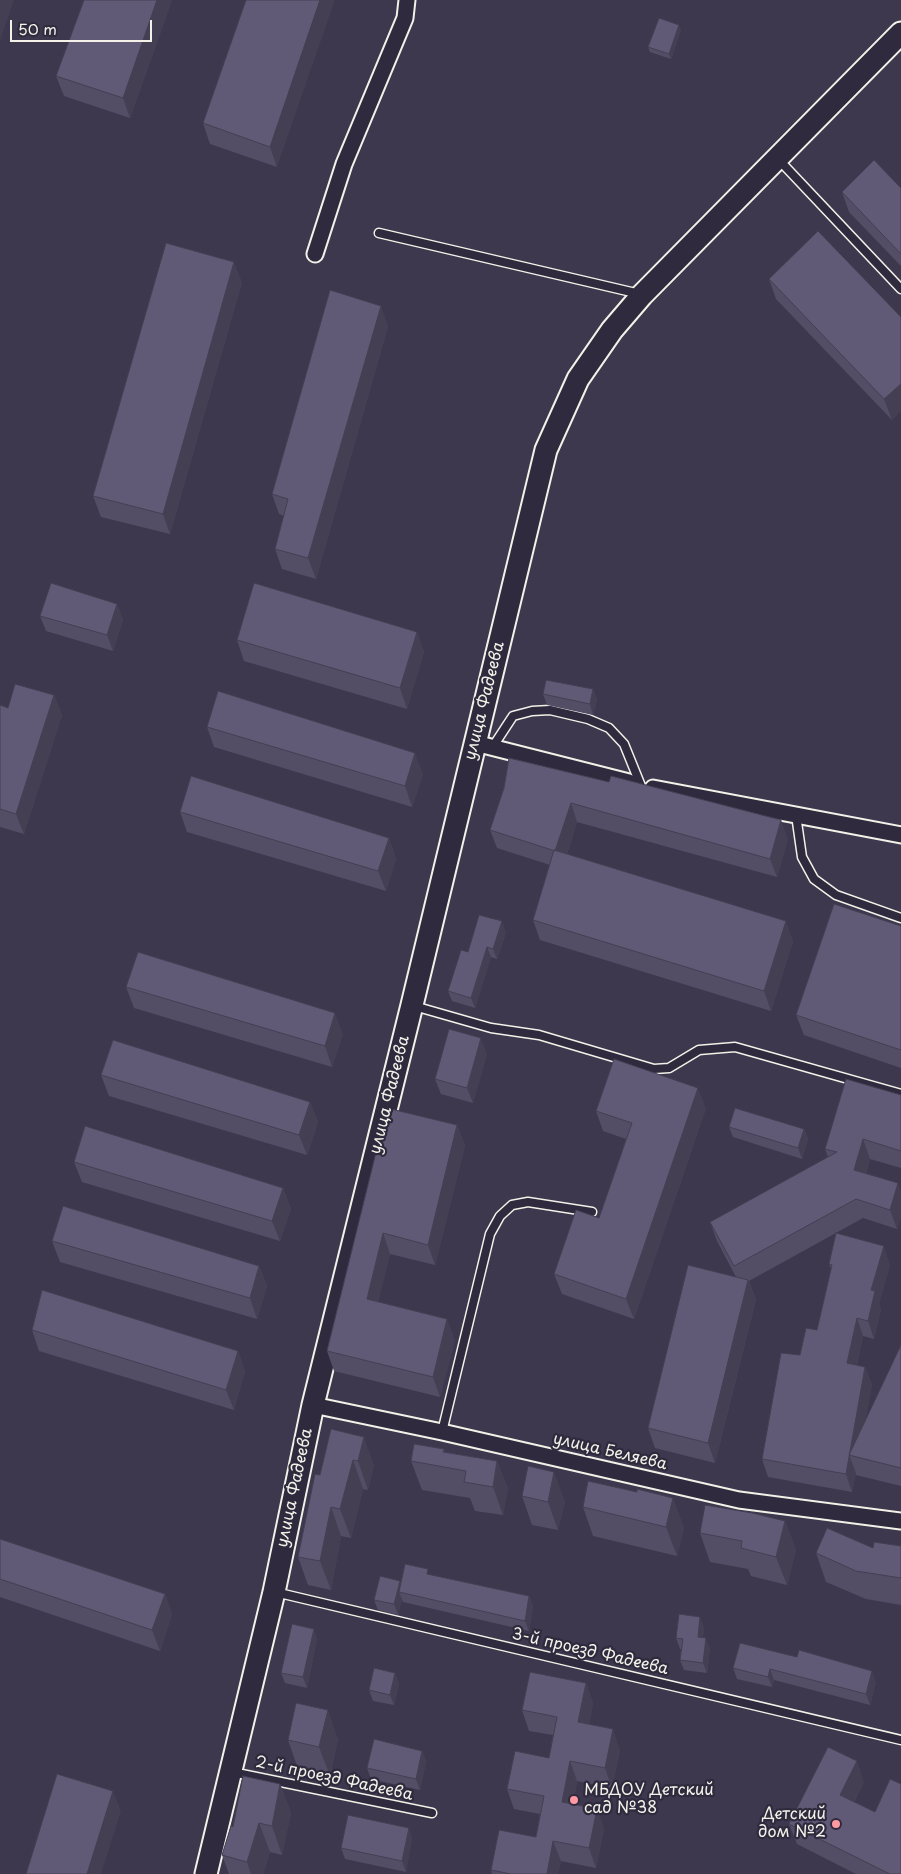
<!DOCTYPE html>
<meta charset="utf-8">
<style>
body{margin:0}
#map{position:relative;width:901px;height:1874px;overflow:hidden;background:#3e384e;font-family:"Playpen Sans",sans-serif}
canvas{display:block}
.scale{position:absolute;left:10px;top:20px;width:142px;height:22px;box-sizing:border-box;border:2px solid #f4f1e8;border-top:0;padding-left:6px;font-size:15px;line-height:18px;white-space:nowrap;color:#f4f1e8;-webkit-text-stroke:4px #2f2a3d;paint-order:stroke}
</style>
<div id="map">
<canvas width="901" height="1874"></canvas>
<div class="scale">50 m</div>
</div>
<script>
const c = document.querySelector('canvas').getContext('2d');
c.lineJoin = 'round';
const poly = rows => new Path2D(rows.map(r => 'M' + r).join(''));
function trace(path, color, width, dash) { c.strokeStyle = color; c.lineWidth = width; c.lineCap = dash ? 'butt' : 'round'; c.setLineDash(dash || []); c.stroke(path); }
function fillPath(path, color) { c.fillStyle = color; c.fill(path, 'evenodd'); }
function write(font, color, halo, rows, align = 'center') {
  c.font = font + ' "Playpen Sans",sans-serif'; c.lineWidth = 4.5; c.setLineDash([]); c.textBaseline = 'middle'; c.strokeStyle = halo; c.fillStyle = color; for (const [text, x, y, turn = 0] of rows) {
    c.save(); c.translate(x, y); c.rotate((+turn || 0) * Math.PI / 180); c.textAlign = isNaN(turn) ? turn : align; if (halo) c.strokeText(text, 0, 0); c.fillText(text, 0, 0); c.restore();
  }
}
const service = poly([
 [779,160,901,289],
 [379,233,640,294],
 [492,748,513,716,532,711,550,710,588,719,609,728,624,744,641,786],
 [796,815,802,857,814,879,836,895,901,918],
 [414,1006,491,1028,539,1035,654,1069,669,1068,699,1050,735,1047,901,1094],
 [442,1432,490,1234,500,1216,512,1205,528,1202,592,1212],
 [275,1592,901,1740],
 [232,1772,432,1813]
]);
const minor = poly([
 [315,254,344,164,405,18,407,0],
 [475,743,629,782],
 [653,788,901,835],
 [313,1405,442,1432,739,1500,901,1521]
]);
const secondary = poly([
 [206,1874,274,1592,313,1405,412,1005,546,450,578,379,612,330,642,295,901,33]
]);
const wall = poly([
 [172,0,130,118,64,96,56,76],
 [246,0,277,167,210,144,203,123],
 [681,30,671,59,650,52,648,47],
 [901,188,901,266,849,212,842,192],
 [769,279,901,317,892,420,776,299],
 [242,282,170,534,101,517,93,496],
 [388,326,316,579,282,569,275,549,284,516,279,514,272,494],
 [117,604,123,620,113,651,46,631,40,616],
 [417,632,424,652,407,709,244,661,237,640],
 [593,689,597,700,593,715,547,705,543,694],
 [54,695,62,715,24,834,0,827,0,705,8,708],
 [207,727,423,774,412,807,214,747],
 [504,788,788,839,777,877,577,822,567,854,793,941,771,1011,540,940,533,920,550,865,497,848,490,830],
 [180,812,389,838,396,859,386,891,187,832],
 [901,926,901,1068,804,1035,796,1015],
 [506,932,497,959,491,957,475,1008,452,1001,448,991,468,952],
 [126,987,343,1034,332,1067,134,1008],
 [487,1054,473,1103,441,1094,435,1079],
 [101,1075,310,1102,318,1122,307,1155,109,1096],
 [901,1095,901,1168,870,1159,866,1173,901,1191,901,1217,897,1229,863,1218,749,1281,756,1300,715,1463,655,1448,648,1428,736,1277,717,1241,710,1222,828,1157,825,1149],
 [387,1108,457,1125,465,1146,435,1265,390,1254,378,1302,455,1340,440,1397,334,1371,327,1351],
 [706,1108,634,1319,562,1294,554,1274,599,1218,626,1139,603,1131,596,1111],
 [729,1127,804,1129,808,1139,802,1159,733,1137],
 [74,1162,283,1188,291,1209,280,1241,82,1182],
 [52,1241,259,1266,267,1286,257,1319,60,1262],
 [829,1264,890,1265,879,1303,881,1309,874,1339,863,1336,857,1365,865,1367,872,1385,865,1422,901,1345,901,1486,856,1475,856,1473,852,1492,768,1477,762,1459,800,1355,817,1330,831,1269],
 [32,1330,238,1351,245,1371,234,1410,39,1351],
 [331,1429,374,1465,368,1490,363,1489,351,1538,341,1536,331,1590,308,1585,298,1557,320,1475],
 [444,1449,445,1452,497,1461,508,1489,503,1515,475,1511,470,1498,422,1490,411,1461],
 [522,1496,565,1501,558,1530,532,1525],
 [583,1507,684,1527,677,1556,593,1536],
 [785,1521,796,1550,787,1585,751,1576,748,1569,710,1562,700,1533],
 [0,1539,165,1594,172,1614,160,1651,0,1597],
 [901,1546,901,1605,866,1599,826,1582,816,1553],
 [430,1575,529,1596,533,1606,529,1631,403,1602,402,1599,398,1615,378,1610,374,1600,400,1581,401,1584],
 [704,1627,703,1637,710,1648,707,1673,684,1670,680,1660,681,1649,680,1649,676,1638],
 [317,1639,307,1688,285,1683,281,1673],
 [740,1643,876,1682,870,1705,774,1680,772,1687,737,1679,733,1668],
 [395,1673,399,1684,394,1705,373,1701,369,1690],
 [586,1683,593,1703,589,1725,620,1750,612,1788,577,1781,573,1804,597,1809,604,1829,596,1868,561,1861,558,1874,492,1874,491,1870,536,1837,540,1814,514,1809,507,1789,549,1758,553,1735,529,1731,522,1710],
 [338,1739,330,1776,298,1769,288,1740],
 [422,1751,426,1761,420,1790,371,1779,367,1768],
 [864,1782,854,1802,901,1874,856,1874,797,1844,789,1824],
 [280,1784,291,1813,282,1855,270,1852,263,1874,229,1874,222,1855,233,1827],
 [412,1838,406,1872,345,1859,341,1848]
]);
const shadedWall = poly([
 [0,0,14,0,0,41],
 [157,0,172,0,130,118,123,98],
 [320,0,335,0,277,167,270,147],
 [679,25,681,30,671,59,669,54],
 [234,262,242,282,170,534,163,514],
 [381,306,388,326,316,579,308,558],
 [901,384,901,411,892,420,884,399],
 [117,604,123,620,113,651,107,635],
 [417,632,424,652,407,709,400,688],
 [593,689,597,700,593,715,590,704],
 [54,695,62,715,24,834,16,814],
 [415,753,423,774,412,807,405,786],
 [571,803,577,822,562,869,555,851],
 [781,820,788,839,777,877,770,859],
 [389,838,396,859,386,891,378,871],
 [502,921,506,932,497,959,493,949],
 [786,921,793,941,771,1011,764,991],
 [487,947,491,957,475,1008,471,998],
 [335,1013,343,1034,332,1067,325,1046],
 [481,1038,487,1054,473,1103,467,1088],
 [698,1088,706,1108,634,1319,626,1299],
 [310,1102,318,1122,307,1155,299,1135],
 [457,1125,465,1146,435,1265,428,1245],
 [804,1129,808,1139,802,1159,798,1148],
 [863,1139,870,1159,861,1189,854,1170],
 [898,1183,901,1191,901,1217,897,1229,890,1210],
 [283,1188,291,1209,280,1241,272,1221],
 [383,1233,390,1254,374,1320,367,1299],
 [884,1246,890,1265,879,1303,881,1309,874,1339,868,1321,871,1290],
 [259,1266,267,1286,257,1319,250,1298],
 [748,1280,756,1300,715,1463,708,1443],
 [857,1318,863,1336,853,1382,847,1363],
 [447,1319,455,1340,440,1397,433,1377],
 [238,1351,245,1371,234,1410,226,1390],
 [865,1367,872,1385,859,1458,849,1455,856,1473,852,1492,846,1474],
 [364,1437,374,1465,368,1490,358,1461],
 [353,1460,363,1489,351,1538,340,1509],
 [497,1461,508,1489,503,1515,493,1487],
 [554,1472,565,1501,558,1530,548,1502],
 [673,1498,684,1527,677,1556,666,1527],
 [331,1507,341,1536,331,1590,320,1561],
 [785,1521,796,1550,787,1585,776,1557],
 [400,1581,404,1591,399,1592,402,1599,398,1615,394,1604],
 [165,1594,172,1614,160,1651,152,1630],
 [529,1596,533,1606,529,1631,525,1621],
 [700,1617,704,1627,702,1647,698,1637],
 [314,1629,317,1639,307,1688,303,1677],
 [706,1638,710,1648,707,1673,703,1663],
 [770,1669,774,1680,772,1687,768,1677],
 [872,1671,876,1682,870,1705,866,1694],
 [395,1673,399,1684,394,1705,390,1695],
 [586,1683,593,1703,586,1743,578,1722],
 [328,1710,338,1739,330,1776,319,1747],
 [613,1729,620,1750,612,1788,605,1768],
 [422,1751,426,1761,420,1790,416,1779],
 [570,1761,577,1781,569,1822,562,1802],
 [857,1761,864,1782,847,1815,840,1795],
 [280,1784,291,1813,282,1855,272,1826],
 [113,1791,121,1811,101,1874,87,1874],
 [597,1809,604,1829,596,1868,589,1848],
 [259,1823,270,1852,263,1874,251,1874,247,1862],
 [409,1828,412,1838,406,1872,402,1861],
 [553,1841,561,1861,558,1874,547,1874]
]);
const building = poly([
 [84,0,157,0,123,98,56,76,84,0],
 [246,0,320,0,270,147,203,123,246,0],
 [659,18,679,25,669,54,648,47,659,18],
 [874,160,901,188,901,254,842,192,874,160],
 [818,231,901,317,901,384,884,399,769,279,818,231],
 [166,243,234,262,163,514,93,496,166,243],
 [330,290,381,306,308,558,275,549,288,499,272,494,330,290],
 [51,583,117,604,107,635,40,616,51,583],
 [254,583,417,632,400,688,237,640,254,583],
 [546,680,593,689,590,704,543,694,546,680],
 [15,684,54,695,16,814,0,809,0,705,8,708,15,684],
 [218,691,415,753,405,786,207,727,218,691],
 [509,758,609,782,611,776,781,820,770,859,571,803,555,851,490,830,504,788,509,758],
 [191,776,389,838,378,871,180,812,191,776],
 [554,850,786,921,764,991,533,920,554,850],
 [834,904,901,926,901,1050,796,1015,834,904],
 [479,915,502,921,493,949,487,947,471,998,448,991,461,950,468,952,479,915],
 [138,952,335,1013,325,1046,126,987,138,952],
 [449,1029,481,1038,467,1088,435,1079,449,1029],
 [113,1040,310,1102,299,1135,101,1075,113,1040],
 [614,1059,698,1088,626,1299,554,1274,576,1210,599,1218,632,1123,596,1111,614,1059],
 [846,1079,901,1095,901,1151,863,1139,854,1170,898,1183,890,1210,856,1199,734,1266,710,1222,837,1152,825,1149,846,1079],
 [387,1108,457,1125,428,1245,383,1233,367,1299,447,1319,433,1377,327,1351,387,1108],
 [735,1108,804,1129,798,1148,729,1127,735,1108],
 [85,1126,283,1188,272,1221,74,1162,85,1126],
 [63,1206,259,1266,250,1298,52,1241,63,1206],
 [836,1233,884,1246,871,1290,875,1291,868,1321,857,1318,847,1363,865,1367,846,1474,762,1459,781,1353,800,1355,806,1328,817,1330,832,1265,829,1264,836,1233],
 [688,1265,748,1280,708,1443,648,1428,688,1265],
 [42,1290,238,1351,226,1390,32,1330,42,1290],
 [901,1345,901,1468,849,1455,901,1345],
 [331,1429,364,1437,358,1461,353,1460,340,1509,331,1507,320,1561,298,1557,315,1474,320,1475,331,1429],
 [414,1444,444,1449,443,1452,497,1461,493,1487,464,1482,466,1471,411,1461,414,1444],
 [528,1466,554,1472,548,1502,522,1496,528,1466],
 [588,1481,637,1492,637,1489,673,1498,666,1527,583,1507,588,1481],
 [705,1505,752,1513,785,1521,776,1557,741,1548,742,1541,700,1533,705,1505],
 [827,1528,873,1548,874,1542,901,1546,901,1578,856,1571,816,1553,827,1528],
 [0,1539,165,1594,152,1630,0,1579,0,1539],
 [405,1564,428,1569,427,1574,529,1596,525,1621,399,1592,405,1564],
 [380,1576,400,1581,394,1604,374,1600,380,1576],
 [679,1614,700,1617,698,1637,706,1638,703,1663,680,1660,683,1639,676,1638,679,1614],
 [292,1624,314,1629,303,1677,281,1673,292,1624],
 [740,1643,797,1657,799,1650,872,1671,866,1694,770,1669,768,1677,733,1668,740,1643],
 [374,1668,395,1673,390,1695,369,1690,374,1668],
 [530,1672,586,1683,578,1722,613,1729,605,1768,570,1761,562,1802,597,1809,589,1848,553,1841,547,1874,511,1874,491,1870,499,1830,536,1837,544,1796,507,1789,515,1751,549,1758,557,1717,522,1710,530,1672],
 [296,1703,328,1710,319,1747,288,1740,296,1703],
 [374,1739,422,1751,416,1779,367,1768,374,1739],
 [828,1747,857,1761,840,1795,875,1812,890,1779,901,1784,901,1874,890,1874,789,1824,828,1747],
 [57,1774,113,1791,87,1874,26,1874,57,1774],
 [243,1776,280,1784,272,1826,259,1823,247,1862,222,1855,231,1826,233,1827,243,1776],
 [348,1815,409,1828,402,1861,341,1848,348,1815]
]);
const markers = [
 [574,1800,5,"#ff9aa2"],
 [836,1824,5,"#ff9aa2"]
];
const streetNames = [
 ["улица Фадеева",485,701,-76],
 ["улица Фадеева",390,1095,-76],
 ["улица Беляева",610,1452,13],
 ["улица Фадеева",295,1488,-78],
 ["3-й проезд Фадеева",590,1652,13],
 ["2-й проезд Фадеева",334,1779,12]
];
const poiNames = [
 ["МБДОУ Детский",584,1791],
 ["сад №38",584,1809],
 ["Детский",826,1815,"right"],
 ["дом №2",826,1833,"right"]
];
trace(service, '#f4f1e8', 11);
trace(minor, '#f4f1e8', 19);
trace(secondary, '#f4f1e8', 25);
trace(service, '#2f2a3d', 8);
trace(minor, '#2f2a3d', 15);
trace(secondary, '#2f2a3d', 21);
fillPath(wall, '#534d66');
fillPath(shadedWall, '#443f53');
fillPath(building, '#615a77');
trace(building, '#443f53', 1);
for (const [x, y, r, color] of markers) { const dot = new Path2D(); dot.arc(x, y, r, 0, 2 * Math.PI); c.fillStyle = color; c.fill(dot); trace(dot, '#2f2a3d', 2); }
write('16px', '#f4f1e8', '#2f2a3d', streetNames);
write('16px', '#f4f1e8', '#2f2a3d', poiNames, 'left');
</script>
